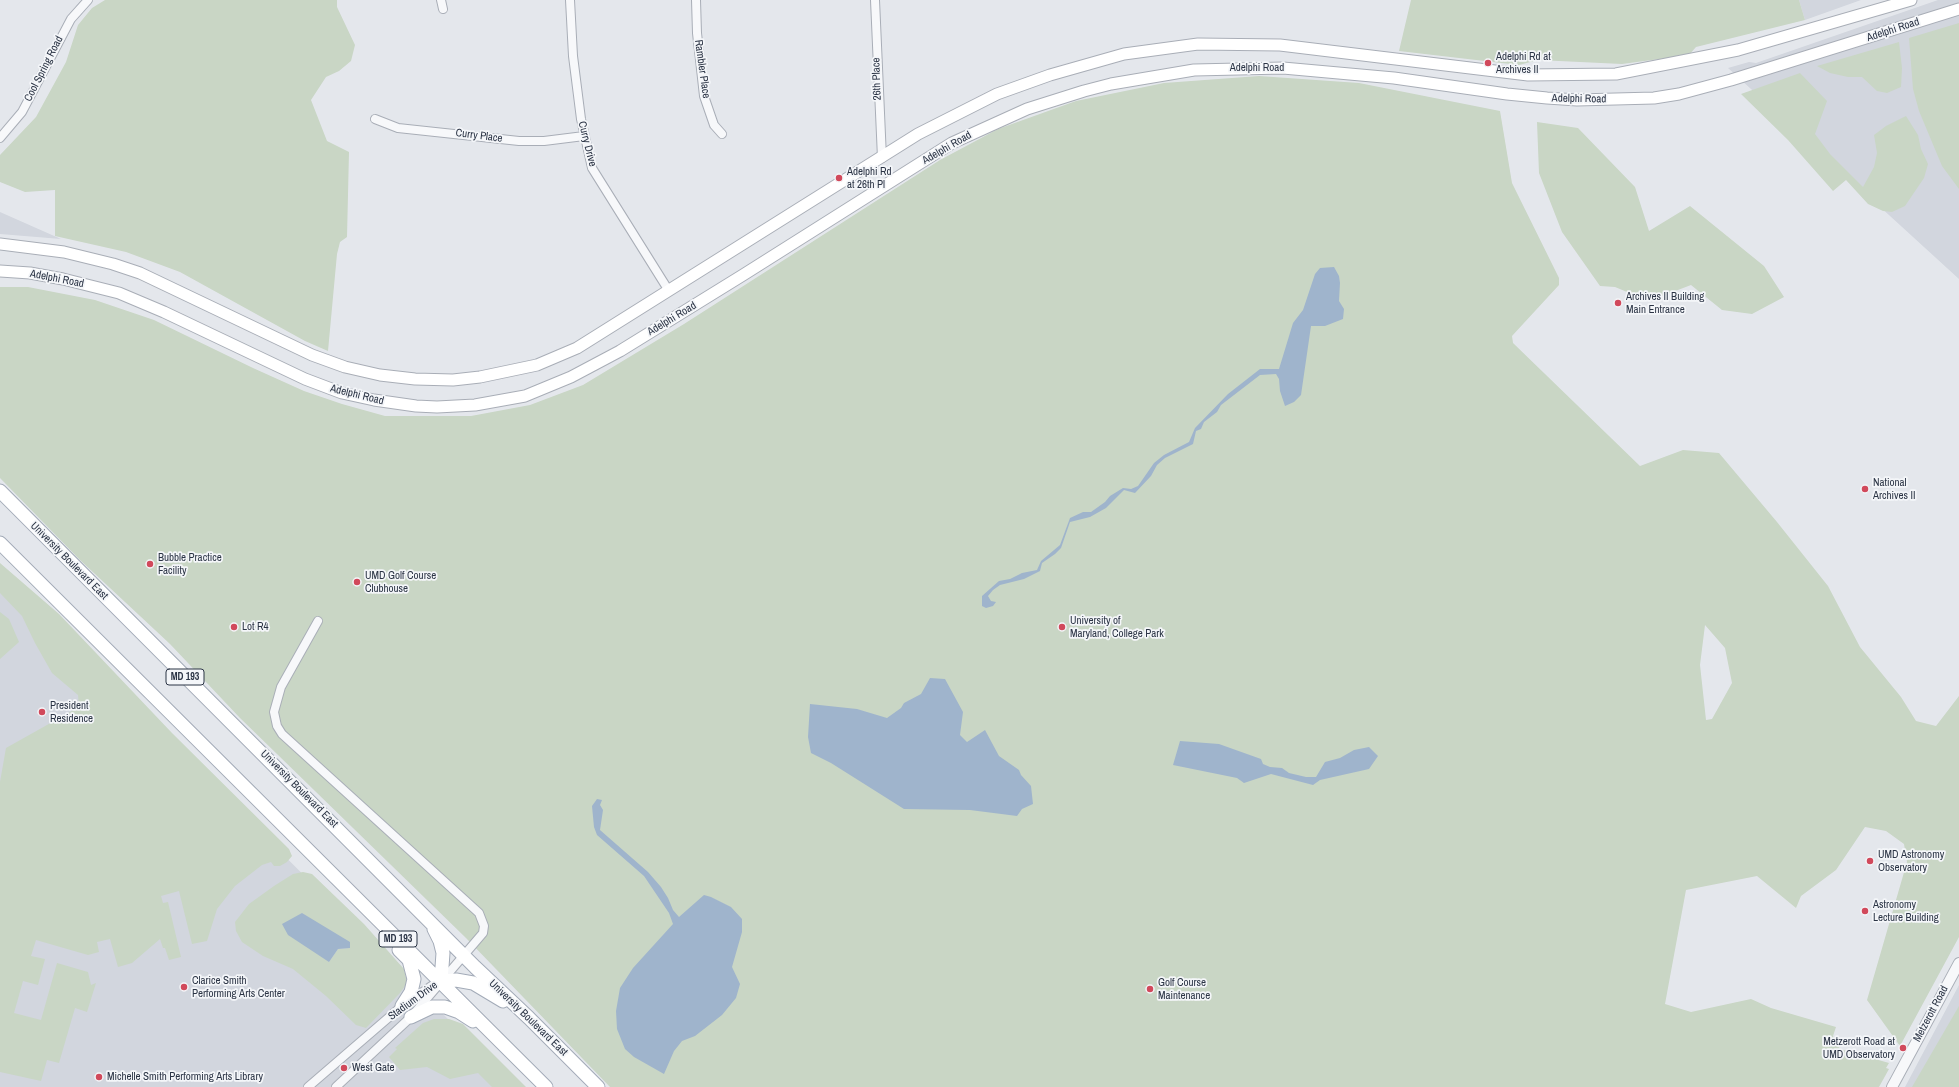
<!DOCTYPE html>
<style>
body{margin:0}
canvas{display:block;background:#e4e7ec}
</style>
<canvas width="1959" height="1087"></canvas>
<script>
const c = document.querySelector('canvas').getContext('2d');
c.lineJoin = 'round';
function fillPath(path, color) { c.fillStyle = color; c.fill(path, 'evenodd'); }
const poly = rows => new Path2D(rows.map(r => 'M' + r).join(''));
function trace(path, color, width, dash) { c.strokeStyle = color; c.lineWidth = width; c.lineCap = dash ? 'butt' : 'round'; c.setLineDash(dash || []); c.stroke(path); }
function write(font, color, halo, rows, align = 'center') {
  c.font = font + ' "Archivo Narrow",sans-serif'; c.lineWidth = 3.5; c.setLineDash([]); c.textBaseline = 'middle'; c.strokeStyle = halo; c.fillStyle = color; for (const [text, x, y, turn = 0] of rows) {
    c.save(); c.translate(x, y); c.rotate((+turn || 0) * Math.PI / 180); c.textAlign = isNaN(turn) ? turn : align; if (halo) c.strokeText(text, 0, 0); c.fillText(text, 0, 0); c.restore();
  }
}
const built = poly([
 [1799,0,1861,0,1805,20],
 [1938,0,1959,0,1959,279,1728,68,1749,62,1756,63],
 [0,212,61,239,0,234],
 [0,572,456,1027,518,1087,0,1087],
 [1959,985,1959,1087,1905,1087]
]);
const green = poly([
 [105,0,337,0,337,7,355,45,351,61,339,71,326,77,311,100,327,141,349,152,347,237,340,242,337,254,328,351,305,341,180,272,126,252,55,236,55,190,25,192,0,182,0,155,36,117,66,62,78,25,92,8],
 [1411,0,1799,0,1805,20,1696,47,1689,55,1622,64,1538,60,1519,65,1399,51],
 [1959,23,1959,189,1942,166,1919,111,1913,89,1909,38],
 [1899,42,1902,68,1901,87,1887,93,1877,91,1862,77,1848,77,1830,73,1817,66],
 [1800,73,1827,101,1815,134,1830,154,1863,187,1874,167,1877,153,1874,135,1886,126,1906,116,1918,135,1921,149,1928,164,1924,178,1905,206,1892,212,1883,211,1868,204,1846,180,1833,191,1788,140,1741,94],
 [1259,76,1359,83,1500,111,1512,183,1559,278,1559,285,1512,336,1513,343,1640,466,1683,450,1719,453,1777,522,1828,586,1860,647,1901,697,1916,721,1936,726,1959,696,1959,937,1900,1046,1867,1000,1907,862,1904,844,1886,831,1865,827,1836,870,1801,896,1796,908,1757,876,1686,890,1665,1004,1691,1012,1751,999,1771,1008,1836,1027,1833,1036,1840,1049,1889,1063,1886,1068,1889,1069,1879,1087,610,1087,466,938,240,718,170,644,80,560,0,478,0,287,28,287,95,300,154,320,253,368,304,391,342,404,385,416,471,416,530,405,583,385,684,324,940,160,998,129,1076,101,1164,83],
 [1705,625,1725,648,1732,683,1712,719,1706,720,1700,665],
 [1537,122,1578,128,1635,187,1649,231,1690,206,1764,266,1784,297,1752,314,1722,310,1691,285,1649,301,1615,287,1600,286,1562,232,1539,173],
 [0,563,59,614,172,733,289,849,292,856,287,862,280,866,274,866,271,862,262,865,235,886,217,909,207,941,192,944,179,891,161,896,163,903,168,902,181,957,169,960,165,948,163,948,160,939,132,963,118,967,110,939,97,942,99,952,88,955,36,940,31,956,45,959,38,985,23,981,14,1013,41,1020,57,963,88,972,91,985,96,983,87,1012,75,1008,59,1063,47,1060,41,1081,0,1072,0,782,6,748,79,707,78,695,52,673,35,643,22,616,0,593],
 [0,612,9,619,19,642,0,659],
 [303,872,312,874,364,924,404,969,407,983,400,993,366,1028,356,1025,326,996,293,969,263,956,242,942,236,931,235,922,249,904,274,886,293,874],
 [302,913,350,948,338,949,329,962],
 [1959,1006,1959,1087,1912,1087],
 [434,1019,449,1019,463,1024,526,1087,492,1087,478,1073,450,1079,427,1067,400,1070,389,1057,397,1049,395,1048,423,1023]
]);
const water = poly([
 [1334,267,1339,276,1340,283,1339,301,1344,309,1343,319,1325,326,1311,326,1301,395,1294,402,1285,406,1280,391,1279,379,1276,374,1260,375,1221,405,1217,412,1204,422,1201,429,1196,431,1193,444,1165,458,1157,465,1151,476,1135,493,1124,490,1106,508,1090,517,1070,522,1061,548,1055,554,1042,563,1040,571,1024,579,1000,585,993,590,988,596,991,601,996,602,993,606,986,608,982,606,982,596,999,581,1010,579,1022,573,1037,570,1041,561,1060,545,1070,518,1083,512,1091,512,1105,502,1110,496,1123,488,1131,489,1138,486,1154,463,1164,455,1189,442,1195,428,1228,394,1260,369,1279,369,1293,323,1303,310,1315,274,1320,268],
 [930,678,945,679,963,712,960,735,967,742,985,730,999,756,1019,770,1021,775,1031,786,1033,804,1022,809,1017,816,970,810,904,809,831,763,811,753,808,737,810,704,857,709,887,718,901,708,904,703,921,694],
 [1180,741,1219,744,1261,759,1263,764,1270,767,1282,768,1289,773,1306,777,1316,777,1325,762,1340,758,1354,750,1369,747,1378,756,1369,769,1320,780,1313,785,1271,774,1244,783,1237,778,1173,765],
 [597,799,602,800,600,805,603,810,600,830,648,872,661,887,668,898,673,910,679,917,704,895,711,897,731,907,742,919,742,932,732,967,740,984,736,998,722,1015,695,1036,682,1041,674,1051,664,1074,634,1057,625,1049,617,1029,616,1011,620,988,633,968,673,924,669,913,644,876,597,835,594,827,592,806],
 [302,913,350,942,350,948,338,949,329,962,288,935,282,924]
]);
const minor = poly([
 [441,0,443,9],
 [570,0,573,56,581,119,592,168,669,291],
 [696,0,697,33,704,96,714,125,722,134],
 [875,0,882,158],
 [375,119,398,128,519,141,544,141,584,136],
 [0,138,22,112,71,19,88,0],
 [318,621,281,687,274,712,277,726,282,734,479,913,484,926,483,933,411,1017,336,1087],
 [308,1087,402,1006,433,985]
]);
const tertiary = poly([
 [1892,1087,1959,963]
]);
const secondary = poly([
 [0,244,64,252,113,264,140,273,312,355,345,367,380,375,415,379,453,380,480,377,537,365,577,348,918,134,997,94,1050,75,1124,54,1198,44,1280,45,1528,75,1616,74,1738,50,1911,0],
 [0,271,30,273,63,279,119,293,164,312,305,379,342,393,374,400,416,406,437,407,475,405,525,396,571,377,620,351,743,275,952,143,1027,109,1084,91,1111,84,1194,70,1283,68,1394,78,1507,94,1547,98,1577,100,1654,98,1679,94,1731,80,1959,9]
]);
const primary = poly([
 [0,491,475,967,529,1018,598,1087],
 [0,543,546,1087],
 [434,929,440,941,443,953,441,981],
 [399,950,409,960,414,979,411,992,402,1006],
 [441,981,456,980,473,983,503,1001],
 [411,1017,432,1007,445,1007,459,1012,473,1021]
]);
const markers = [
 [1488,63,4,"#d1495b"],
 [839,178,4,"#d1495b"],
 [1618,303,4,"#d1495b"],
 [1865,489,4,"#d1495b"],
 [150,564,4,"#d1495b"],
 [357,582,4,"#d1495b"],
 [234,627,4,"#d1495b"],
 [1062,627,4,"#d1495b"],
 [42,712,4,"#d1495b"],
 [1870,861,4,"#d1495b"],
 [1865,911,4,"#d1495b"],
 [184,987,4,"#d1495b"],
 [1150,989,4,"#d1495b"],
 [1903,1048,4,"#d1495b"],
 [344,1068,4,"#d1495b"],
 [99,1077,4,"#d1495b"]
];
const shields = [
 [185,677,38],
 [398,939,38]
];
const shieldNames = [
 ["MD 193",185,677],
 ["MD 193",398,939]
];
const streetNames = [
 ["Adelphi Road",1893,30,-18],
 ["Adelphi Road",1257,68],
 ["Cool Spring Road",44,69,-63],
 ["Rambler Place",702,69,82],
 ["26th Place",877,79,-92],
 ["Adelphi Road",1579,99,1],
 ["Curry Place",479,136,7],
 ["Curry Drive",587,144,76],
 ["Adelphi Road",947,148,-30],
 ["Adelphi Road",57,279,11],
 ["Adelphi Road",672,319,-31],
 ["Adelphi Road",357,395,14],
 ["University Boulevard East",69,561,45],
 ["University Boulevard East",299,789,45],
 ["Stadium Drive",413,1001,-36],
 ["Metzerott Road",1931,1014,-62],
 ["University Boulevard East",528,1018,44]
];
const poiNames = [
 ["Adelphi Rd at",1496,57],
 ["Archives II",1496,70],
 ["Adelphi Rd",847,172],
 ["at 26th Pl",847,185],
 ["Archives II Building",1626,297],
 ["Main Entrance",1626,310],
 ["National",1873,483],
 ["Archives II",1873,496],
 ["Bubble Practice",158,558],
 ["Facility",158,571],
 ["UMD Golf Course",365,576],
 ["Clubhouse",365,589],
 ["University of",1070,621],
 ["Maryland, College Park",1070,634],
 ["Lot R4",242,627],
 ["President",50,706],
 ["Residence",50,719],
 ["UMD Astronomy",1878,855],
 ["Observatory",1878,868],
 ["Astronomy",1873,905],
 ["Lecture Building",1873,918],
 ["Clarice Smith",192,981],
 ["Performing Arts Center",192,994],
 ["Golf Course",1158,983],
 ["Maintenance",1158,996],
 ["Metzerott Road at",1895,1042,"right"],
 ["UMD Observatory",1895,1055,"right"],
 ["West Gate",352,1068],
 ["Michelle Smith Performing Arts Library",107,1077]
];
fillPath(built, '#d2d6de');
fillPath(green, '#c9d6c5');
fillPath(water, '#9fb4cc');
trace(minor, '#a9aeb7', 10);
trace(tertiary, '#a9aeb7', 12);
trace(secondary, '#a9aeb7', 13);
trace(primary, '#a3abb8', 15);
trace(minor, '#f7f8fa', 8);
trace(tertiary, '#f7f8fa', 10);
trace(secondary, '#fff', 11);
trace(primary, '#fff', 13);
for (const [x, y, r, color] of markers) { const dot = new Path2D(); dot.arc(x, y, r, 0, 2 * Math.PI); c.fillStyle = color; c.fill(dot); trace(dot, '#f4f6f9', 1.5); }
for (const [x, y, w] of shields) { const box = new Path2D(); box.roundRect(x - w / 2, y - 8, w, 16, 3); c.fillStyle = '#f4f6f9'; c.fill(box); trace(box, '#2b3445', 1); }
write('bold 10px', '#2b3445', null, shieldNames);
write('11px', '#2b3445', '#f4f6f9', streetNames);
write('11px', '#2b3445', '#f4f6f9', poiNames, 'left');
</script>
